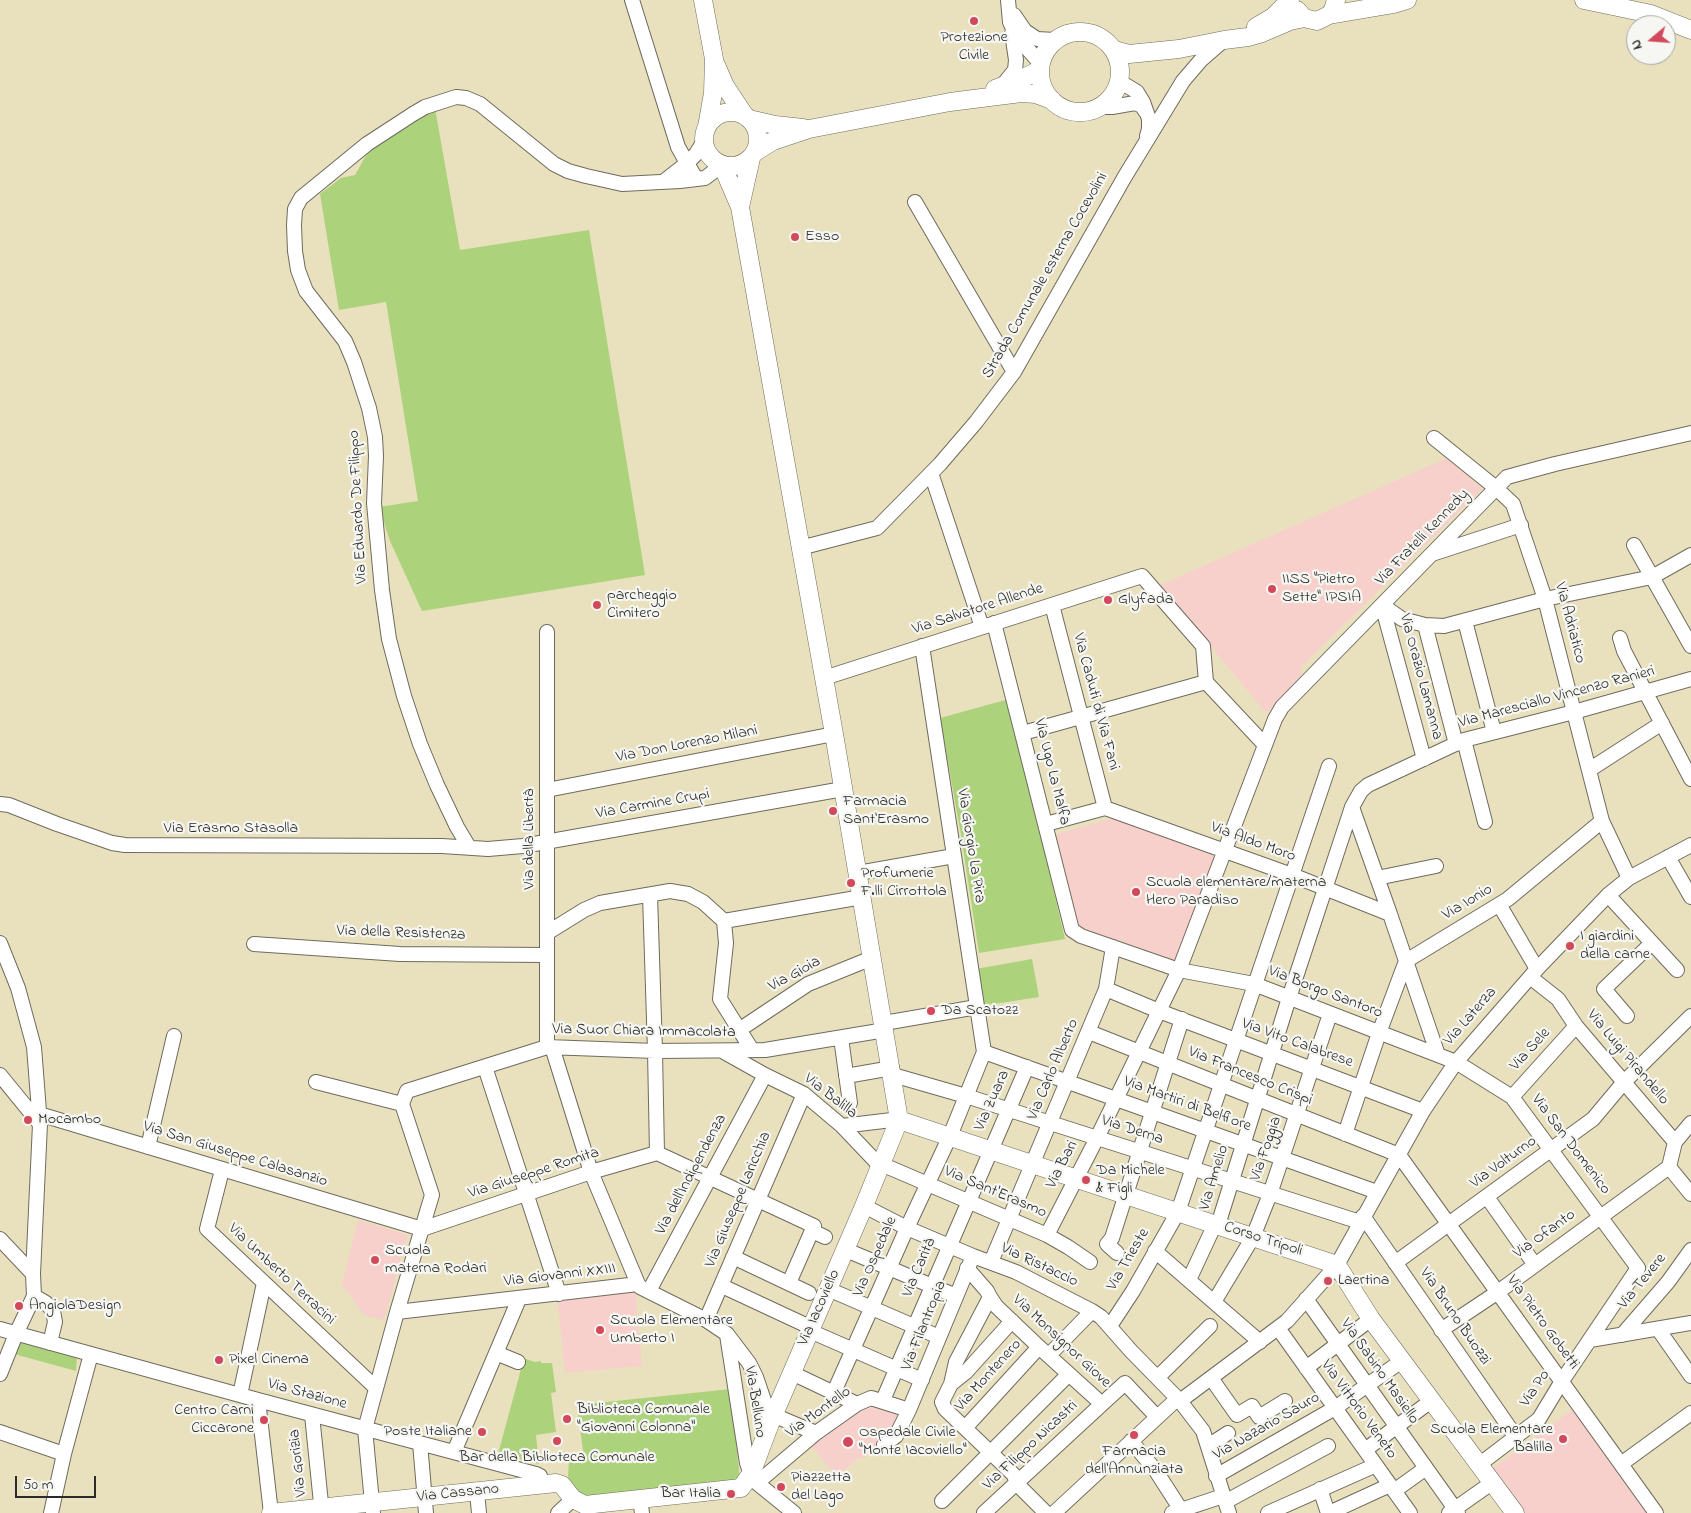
<!DOCTYPE html>
<meta charset="utf-8">
<style>
body{margin:0}
#map{position:relative;width:1691px;height:1513px;overflow:hidden;background:#e9e1bd;font-family:"Indie Flower",sans-serif}
canvas{display:block}
.north{position:absolute;left:1626px;top:15px;width:50px;height:50px;box-sizing:border-box;background:#f6f6f2;border:1px solid #a5a5a2;border-radius:50%;rotate:252deg;font-size:14px;font-weight:700;line-height:20px;text-align:center;color:#2b2b2b}
.north::after{content:'';display:block;margin:auto;width:18px;height:22px;background:#d1495b;clip-path:polygon(50% 0,100% 100%,50% 72%,0 100%)}
.scale{position:absolute;left:15px;top:1476px;width:81px;height:22px;box-sizing:border-box;border:2px solid #2b2b2b;border-top:0;padding-left:6px;font-size:15px;line-height:18px;white-space:nowrap;color:#2b2b2b;-webkit-text-stroke:4px #f6f6f2;paint-order:stroke}
</style>
<div id="map">
<canvas width="1691" height="1513"></canvas>
<div class="north">N</div>
<div class="scale">50 m</div>
</div>
<script>
const c = document.querySelector('canvas').getContext('2d');
c.lineJoin = 'round';
function fillPath(path, color) { c.fillStyle = color; c.fill(path, 'evenodd'); }
const poly = rows => new Path2D(rows.map(r => 'M' + r).join(''));
function trace(path, color, width, dash) { c.strokeStyle = color; c.lineWidth = width; c.lineCap = dash ? 'butt' : 'round'; c.setLineDash(dash || []); c.stroke(path); }
function write(font, color, halo, rows, align = 'center') {
  c.font = font + ' "Indie Flower",sans-serif'; c.lineWidth = 4.5; c.setLineDash([]); c.textBaseline = 'middle'; c.strokeStyle = halo; c.fillStyle = color; for (const [text, x, y, turn = 0] of rows) {
    c.save(); c.translate(x, y); c.rotate((+turn || 0) * Math.PI / 180); c.textAlign = isNaN(turn) ? turn : align; if (halo) c.strokeText(text, 0, 0); c.fillText(text, 0, 0); c.restore();
  }
}
const built = poly([
 [1447,458,1482,489,1301,667,1302,677,1266,713,1160,585],
 [1114,818,1217,857,1178,961,1076,926,1053,835],
 [358,1220,408,1235,384,1320,364,1315,342,1284],
 [635,1288,642,1366,565,1373,557,1295],
 [872,1401,899,1410,894,1432,863,1458,859,1458,840,1473,842,1476,838,1479,811,1445],
 [1573,1409,1648,1513,1521,1513,1490,1470]
]);
const green = poly([
 [435,108,460,250,589,230,645,575,422,611,390,541,379,507,418,501,386,302,339,310,320,194,341,178,355,175,365,157,372,149],
 [1009,699,1065,939,979,953,961,835,940,718],
 [1032,959,1039,997,981,1006,976,969],
 [18,1339,77,1356,76,1371,14,1354],
 [520,1357,535,1362,541,1361,541,1363,552,1363,556,1392,551,1393,556,1432,536,1435,539,1464,498,1454,521,1369,516,1367],
 [731,1389,740,1481,580,1499,571,1492,568,1476,569,1460,584,1458,577,1405]
]);
const minor = poly([
 [632,0,678,147,696,179],
 [1008,0,1010,22,1017,37,1041,64],
 [1014,15,1025,31,1037,39,1055,40],
 [1119,81,1137,92,1143,102,1149,119,1149,129,1147,136],
 [1002,86,1015,70,1016,60,1012,33],
 [1100,107,1112,107,1135,103,1142,106,1145,111],
 [663,182,686,164,696,154,704,141],
 [915,202,1014,372],
 [1434,438,1496,488,1513,504,1545,599,1602,821,1629,878],
 [931,473,982,627],
 [1634,545,1691,646],
 [800,548,877,528,940,464,976,422,1014,372,1124,178,1183,81,1201,60,1224,40],
 [1435,553,1521,525],
 [1052,605,1105,808],
 [1382,605,1402,619,1425,625,1444,626,1545,599,1652,577,1691,555],
 [1382,605,1424,759],
 [1465,621,1494,732],
 [994,623,1072,930,1081,936,1179,970,1254,984,1456,1062,1512,1097,1638,1268,1562,1381,1539,1419,1480,1464],
 [1425,625,1456,744],
 [1620,638,1624,651,1691,779],
 [922,646,984,1052],
 [824,678,1142,576,1203,646,1206,682,1265,745],
 [1023,733,1206,682],
 [1464,740,1485,822],
 [1589,770,1662,723],
 [547,790,834,734],
 [0,804,9,805,57,824,112,843,125,845,442,846,488,849,523,846,843,789],
 [1352,807,1390,914],
 [1046,824,1105,808,1292,875,1390,914,1438,1055],
 [469,847,457,827,437,785,420,744,404,696,389,639,382,590,374,503,376,456,375,437,369,408,354,362,345,341,306,291,298,270,295,251,294,225,295,209,301,198,367,144,413,114,425,107,456,97,466,98,480,104,554,164,568,171,586,176,622,184,680,181,705,178,722,165],
 [1668,857,1691,897],
 [858,873,954,856],
 [1377,878,1436,866],
 [650,895,655,1051,657,1153],
 [1608,895,1677,970],
 [1503,911,1537,969],
 [724,921,862,897],
 [547,933,584,910,600,903,670,891,688,894,703,902,724,921,726,943,720,999,752,1050],
 [0,943,18,988,34,1047,40,1124,33,1274,34,1296,16,1334,0,1374],
 [254,944,400,954,547,955],
 [1530,977,1558,999,1576,1026,1675,1142,1669,1167,1691,1194],
 [1106,989,1159,1011,1423,1111],
 [1627,1016,1604,989,1652,943],
 [884,1023,977,1007],
 [739,1030,808,984,872,958],
 [1089,1032,1399,1155,1656,1513],
 [841,1038,850,1103],
 [547,1047,547,632],
 [552,1047,591,1172,638,1284,640,1287,706,1320,727,1334,749,1363,756,1377,771,1421],
 [724,1052,765,1075,804,1094,842,1126,881,1167],
 [984,1052,1377,1192],
 [485,1067,559,1294],
 [0,1075,40,1124],
 [893,1075,966,1096,1360,1222],
 [846,1076,892,1068],
 [316,1082,402,1104],
 [1512,1097,1576,1026],
 [39,1114,422,1229],
 [842,1126,900,1119],
 [1345,1134,1379,1033,1406,961,1508,899,1602,821],
 [1675,1142,1691,1123],
 [148,1147,174,1036],
 [657,1153,814,1226,789,1283],
 [881,1164,1047,1235,1068,1247,1090,1262],
 [222,1170,207,1229,376,1388],
 [1487,1197,1535,1265],
 [864,1206,907,1228,973,1256,1016,1272,1092,1311,1101,1317,1131,1351,1180,1401,1203,1431,1229,1513],
 [1363,1216,1516,1437],
 [1218,1225,1289,998,1352,807,1361,791,1368,785,1464,740,1574,712,1691,679],
 [422,1229,591,1172,657,1153],
 [812,1231,825,1237],
 [1047,1235,1097,1138,1179,970,1275,719,1282,707,1507,477,1555,464,1691,433],
 [0,1239,33,1274],
 [846,1250,956,1296],
 [1155,1251,1260,1342],
 [1117,1253,1107,1244,1112,1238,1182,1019],
 [733,1257,809,1293],
 [991,1262,1106,989,1113,947],
 [1395,1263,1593,1119,1624,1082,1691,1016],
 [967,1268,987,1291,990,1297],
 [1189,1280,1215,1224],
 [722,1286,812,1328],
 [828,1289,939,1337],
 [649,1291,765,1075],
 [34,1296,46,1303,53,1311,55,1322,50,1343],
 [1306,1299,1458,1513],
 [1214,1302,1253,1237,1270,1194,1330,1014],
 [397,1312,638,1284],
 [706,1320,804,1094],
 [1110,1326,1133,1291,1178,1212,1329,766],
 [1278,1328,1410,1513],
 [0,1329,258,1400,536,1474,540,1476,541,1484],
 [1658,1329,1691,1376],
 [1441,1330,1498,1292,1669,1167],
 [810,1331,922,1380],
 [727,1335,747,1463,751,1474,757,1483,794,1513],
 [1622,1335,1668,1282,1691,1250],
 [1590,1340,1691,1323],
 [496,1353,518,1362],
 [1049,1355,1092,1311],
 [1306,1368,1371,1319],
 [792,1373,857,1404],
 [1158,1377,1210,1326],
 [1211,1378,1237,1415,1252,1406,1259,1417,1285,1401],
 [951,1384,966,1372,1012,1321],
 [834,1392,907,1228,950,1136,984,1052],
 [240,1395,264,1283],
 [258,1400,271,1513],
 [883,1400,1027,1067],
 [1180,1401,1287,1321,1337,1265,1423,1111,1456,1062,1537,969,1608,895,1629,878,1691,845],
 [312,1415,322,1513],
 [773,1415,816,1433],
 [965,1428,1039,1347],
 [0,1432,64,1454],
 [1131,1441,1156,1471,1183,1513],
 [420,1443,426,1513],
 [884,1445,896,1436,909,1410,973,1256],
 [1208,1446,1228,1433],
 [1365,1450,1431,1401],
 [454,1452,519,1299],
 [1621,1464,1691,1413],
 [1216,1476,1335,1408,1403,1360],
 [757,1483,816,1433,857,1404,871,1398,909,1410],
 [1320,1489,1328,1513],
 [1394,1491,1426,1468],
 [477,1492,479,1513],
 [640,1499,642,1513],
 [942,1501,1069,1374],
 [1225,1502,1328,1446],
 [51,1513,64,1454,91,1354],
 [373,1513,365,1429,397,1312,432,1195,402,1104,407,1091,547,1047,655,1051,765,1050,885,1030],
 [558,1513,573,1499],
 [984,1513,1102,1404],
 [1046,1513,1017,1484,1014,1475,945,1409,942,1402,951,1384,956,1362,990,1297,996,1306,1039,1347,1102,1404,1125,1383,1157,1417],
 [1054,1513,1178,1398],
 [1172,1513,1223,1496],
 [1268,1513,1376,1465],
 [1329,1513,1390,1485],
 [1449,1513,1493,1482]
]);
const major = poly([
 [703,0,714,59,713,93,707,127],
 [1584,0,1651,14,1691,30],
 [1297,10,1304,18,1317,21,1329,15,1333,10,1336,0],
 [1329,15,1394,4,1407,0],
 [1256,27,1273,17,1290,0],
 '1040 72a40 40 0 1 1 80 0a40 40 0 1 1-80 0Z',
 [1114,50,1129,54,1179,49,1224,40,1248,37,1262,33,1290,21,1304,18],
 [716,65,725,86,745,116],
 [995,89,1019,80,1040,70],
 '704 139a27 27 0 1 1 54 0a27 27 0 1 1-54 0Z',
 [749,119,775,125,803,128],
 [755,152,773,141,809,129,950,102,1021,93,1036,94,1052,100],
 [740,207,751,158],
 [899,1120,1337,1265,1371,1319,1515,1513],
 [271,1513,556,1483,562,1485,573,1499,585,1505,741,1488,751,1474,771,1421,864,1206,899,1120,834,734,740,207,722,165]
]);
const markers = [
 [974,21,5,"#d1495b"],
 [795,237,5,"#d1495b"],
 [1272,589,5,"#d1495b"],
 [1108,600,5,"#d1495b"],
 [597,605,5,"#d1495b"],
 [833,811,5,"#d1495b"],
 [851,883,5,"#d1495b"],
 [1136,892,5,"#d1495b"],
 [1570,946,5,"#d1495b"],
 [931,1011,5,"#d1495b"],
 [28,1120,5,"#d1495b"],
 [1086,1180,5,"#d1495b"],
 [375,1260,5,"#d1495b"],
 [1328,1281,5,"#d1495b"],
 [19,1306,5,"#d1495b"],
 [600,1330,5,"#d1495b"],
 [219,1360,5,"#d1495b"],
 [567,1419,5,"#d1495b"],
 [264,1420,5,"#d1495b"],
 [482,1432,5,"#d1495b"],
 [1134,1435,5,"#d1495b"],
 [1563,1439,5,"#d1495b"],
 [557,1441,5,"#d1495b"],
 [848,1442,6,"#d1495b"],
 [781,1487,5,"#d1495b"],
 [731,1494,5,"#d1495b"]
];
const poiNames = [
 ["Protezione",974,38,"center"],
 ["Civile",974,56,"center"],
 ["Esso",805,237],
 ["IISS \"Pietro",1282,580],
 ["Sette\" IPSIA",1282,598],
 ["parcheggio",607,596],
 ["Cimitero",607,614],
 ["Glyfada",1118,600],
 ["Farmacia",843,802],
 ["Sant'Erasmo",843,820],
 ["Profumerie",861,874],
 ["F.lli Cirrottola",861,892],
 ["Scuola elementare/materna",1146,883],
 ["Hero Paradiso",1146,901],
 ["I giardini",1580,937],
 ["della carne",1580,955],
 ["Da Scatozz",941,1011],
 ["Mocambo",38,1120],
 ["Da Michele",1096,1171],
 ["& Figli",1096,1189],
 ["Scuola",385,1251],
 ["materna Rodari",385,1269],
 ["Laertina",1338,1281],
 ["AngiolaDesign",29,1306],
 ["Scuola Elementare",610,1321],
 ["Umberto I",610,1339],
 ["Pixel Cinema",229,1360],
 ["Biblioteca Comunale",577,1410],
 ["\"Giovanni Colonna\"",577,1428],
 ["Centro Carni",254,1411,"right"],
 ["Ciccarone",254,1429,"right"],
 ["Scuola Elementare",1553,1430,"right"],
 ["Balilla",1553,1448,"right"],
 ["Poste Italiane",472,1432,"right"],
 ["Ospedale Civile",859,1433],
 ["\"Monte Iacoviello\"",859,1451],
 ["Farmacia",1134,1452,"center"],
 ["dell'Annunziata",1134,1470,"center"],
 ["Bar della Biblioteca Comunale",557,1458,"center"],
 ["Piazzetta",791,1478],
 ["del Lago",791,1496],
 ["Bar Italia",721,1494,"right"]
];
const streetNames = [
 ["Strada Comunale esterna Cocevolini",1046,276,-60],
 ["Via Eduardo De Filippo",359,507,-93],
 ["Via Fratelli Kennedy",1423,538,-46],
 ["Via Salvatore Allende",978,610,-18],
 ["Via Adriatico",1569,623,75],
 ["Via Orazio Lamanna",1420,677,75],
 ["Via Maresciallo Vincenzo Ranieri",1557,698,-15],
 ["Via Caduti di Via Fani",1095,702,75],
 ["Via Don Lorenzo Milani",687,745,-11],
 ["Via Ugo La Malfa",1051,772,76],
 ["Via Carmine Crupi",653,805,-10],
 ["Via Erasmo Stasolla",231,829],
 ["Via della Libertà",530,839,-90],
 ["Via Aldo Moro",1253,843,20],
 ["Via Giorgio La Pira",970,846,81],
 ["Via Ionio",1468,903,-31],
 ["Via della Resistenza",401,934,2],
 ["Via Gioia",795,975,-29],
 ["Via Borgo Santoro",1325,993,21],
 ["Via Laterza",1471,1017,-49],
 ["Via Suor Chiara Immacolata",644,1032,1],
 ["Via Vito Calabrese",1297,1044,20],
 ["Via Sele",1531,1050,-48],
 ["Via Luigi Pirandello",1627,1058,50],
 ["Via Carlo Alberto",1054,1070,-67],
 ["Via Francesco Crispi",1250,1077,22],
 ["Via Balilla",830,1097,38],
 ["Via Zuara",993,1101,-66],
 ["Via Martiri di Belfiore",1187,1105,20],
 ["Via Derna",1132,1131,18],
 ["Via San Domenico",1570,1145,53],
 ["Via Foggia",1267,1149,-71],
 ["Via San Giuseppe Calasanzio",235,1155,17],
 ["Via Volturno",1504,1163,-36],
 ["Via Bari",1063,1165,-63],
 ["Via Giuseppe Romita",534,1174,-18],
 ["Via dell'Indipendenza",692,1175,-62],
 ["Via Amelio",1215,1178,-73],
 ["Via Sant'Erasmo",995,1193,23],
 ["Via Giuseppe Laricchia",739,1200,-67],
 ["Via Ofanto",1545,1235,-36],
 ["Corso Tripoli",1263,1240,18],
 ["Via Ospedale",876,1257,-66],
 ["Via Trieste",1129,1260,-60],
 ["Via Ristaccio",1039,1266,25],
 ["Via Carità",920,1268,-67],
 ["Via Umberto Terracini",281,1275,43],
 ["Via Giovanni XXIII",560,1276,-7],
 ["Via Tevere",1643,1282,-51],
 ["Via Iacoviello",820,1308,-66],
 ["Via Bruno Buozzi",1454,1317,56],
 ["Via Pietro Gobetti",1542,1323,54],
 ["Via Filantropia",925,1326,-68],
 ["Via Monsignor Giove",1061,1342,43],
 ["Via Sabino Masiello",1379,1372,55],
 ["Via Montenero",989,1376,-48],
 ["Via Po",1536,1389,-56],
 ["Via Stazione",307,1395,15],
 ["Via Belluno",754,1402,81],
 ["Via Vittorio Veneto",1358,1410,54],
 ["Via Montello",819,1413,-36],
 ["Via Nazario Sauro",1267,1427,-30],
 ["Via Filippo Nicastri",1031,1446,-43],
 ["Via Gorizia",299,1463,-96],
 ["Via Cassano",458,1494,-6]
];
fillPath(built, '#f7d0cb');
fillPath(green, '#add27c');
trace(minor, '#6e6b5e', 16);
trace(major, '#6e6b5e', 19);
trace(minor, '#fff', 14);
trace(major, '#fff', 18);
for (const [x, y, r, color] of markers) { const dot = new Path2D(); dot.arc(x, y, r, 0, 2 * Math.PI); c.fillStyle = color; c.fill(dot); trace(dot, '#f6f6f2', 2); }
write('16px', '#2b2b2b', '#f6f6f2', poiNames, 'left');
write('16px', '#2b2b2b', '#f6f6f2', streetNames);
</script>
